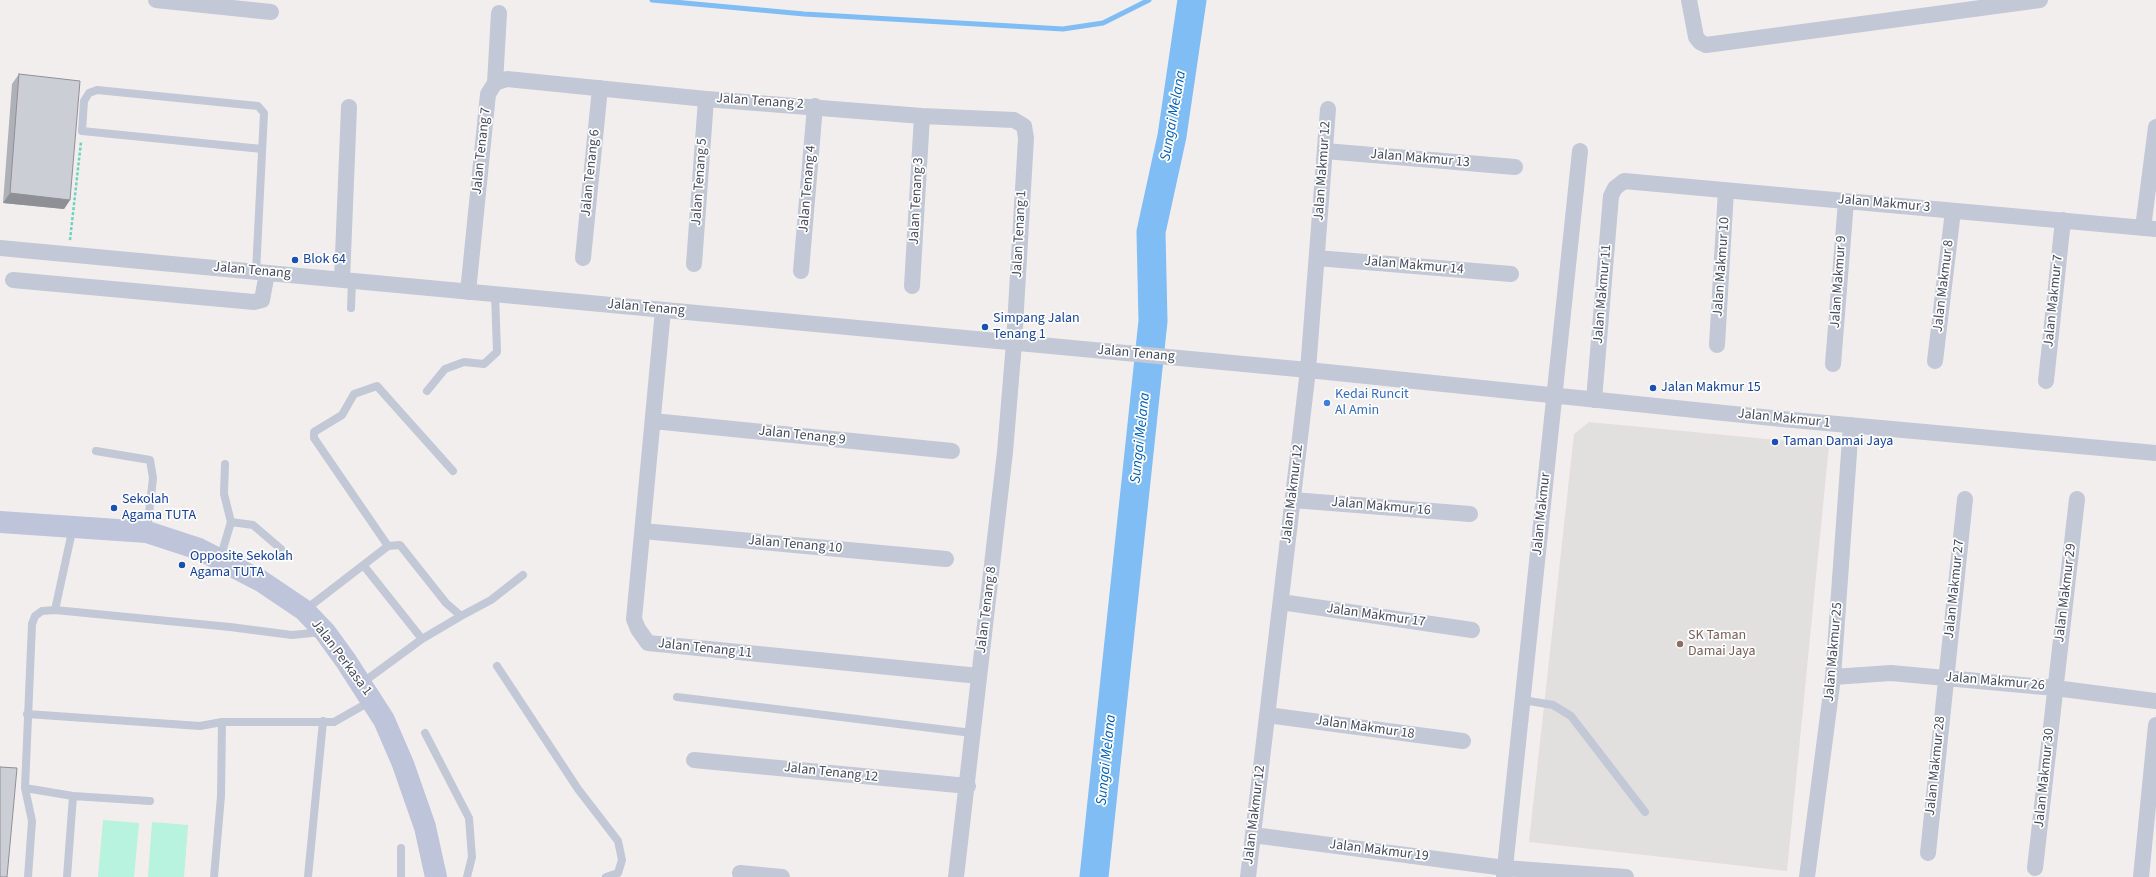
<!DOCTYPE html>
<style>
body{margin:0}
canvas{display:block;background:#f1eeed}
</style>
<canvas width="2156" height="877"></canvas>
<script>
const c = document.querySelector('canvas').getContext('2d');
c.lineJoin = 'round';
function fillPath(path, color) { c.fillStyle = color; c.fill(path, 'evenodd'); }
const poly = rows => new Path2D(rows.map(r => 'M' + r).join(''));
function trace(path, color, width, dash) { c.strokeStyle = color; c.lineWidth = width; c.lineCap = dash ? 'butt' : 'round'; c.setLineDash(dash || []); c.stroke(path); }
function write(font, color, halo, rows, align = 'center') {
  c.font = font + ' "Source Sans 3",sans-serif'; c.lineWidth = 3.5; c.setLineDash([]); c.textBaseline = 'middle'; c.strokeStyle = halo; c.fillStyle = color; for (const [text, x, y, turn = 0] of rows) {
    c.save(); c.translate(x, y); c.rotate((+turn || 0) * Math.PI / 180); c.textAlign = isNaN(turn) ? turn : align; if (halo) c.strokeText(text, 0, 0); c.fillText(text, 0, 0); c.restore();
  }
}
const education = poly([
 [1589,422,1829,445,1787,871,1529,842,1574,434]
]);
const green = poly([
 [103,820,139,823,134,877,98,877],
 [152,822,188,825,184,877,148,877]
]);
const stream = poly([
 [652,0,804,14,1063,29,1103,23,1149,0]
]);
const river = poly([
 [1094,877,1153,321,1151,232,1172,136,1192,0]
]);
const path = poly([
 [70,240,81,142]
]);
const lane = poly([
 [256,272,264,113,258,106,97,90,89,93,84,101,82,131,262,149],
 [351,308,352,281],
 [427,391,445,369,464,362,484,364,497,352,495,294],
 [96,451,150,460,153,478,147,531],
 [225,464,224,494,231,522],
 [73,527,55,610,230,627,292,635,322,632],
 [388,546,314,438,314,432,342,415,354,394,377,386,453,471],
 [220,559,231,522,253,525,281,549],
 [364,566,422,639],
 [305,610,388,546,400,545,446,603,461,616,422,639,362,683],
 [461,616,491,600,523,575],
 [497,666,578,789,618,841,622,860,618,873,606,877],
 [677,697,972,733],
 [1523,700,1553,705,1571,716,1645,812],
 [27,714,200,726,222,722],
 [425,733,469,818,472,857,467,877],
 [25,788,73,796,150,801],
 [28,877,32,821,25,788,32,624,35,616,42,611,55,610],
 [67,877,73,796],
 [214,877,221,796,222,722,334,722,371,701],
 [308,877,323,721],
 [401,877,401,848]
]);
const street = poly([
 [156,0,271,12],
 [1689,0,1696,37,1700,42,1706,45,2040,0],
 [495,83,507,79,706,99,922,116,1014,120,1024,126,1026,138,1014,343,1005,452,956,877],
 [1325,151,1515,167],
 [2143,228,2156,127],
 [0,248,1308,370,1782,419,2156,453],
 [583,258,600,88],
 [1317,258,1511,274],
 [694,264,706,99],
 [801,271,815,106],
 [13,280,254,302,262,300,267,273],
 [342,280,349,107],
 [912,286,922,116],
 [468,292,488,94,495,83,499,13],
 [663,310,634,619,638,629,648,643,979,676],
 [1717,345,1726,190],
 [1935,361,1953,211],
 [1833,364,1846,201],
 [2046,381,2063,220],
 [1594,400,1611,196,1615,188,1624,181,2156,229],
 [653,421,952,451],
 [1293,500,1470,514],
 [643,531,946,559],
 [1281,602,1472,630],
 [1833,677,1891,673,2055,688,2156,701],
 [1267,715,1463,741],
 [694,760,968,786],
 [1253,835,1505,868,1626,877],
 [1928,853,1965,499],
 [2035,868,2077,499],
 [740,873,782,877],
 [1248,877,1308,370,1328,109],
 [1504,877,1580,151],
 [1807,877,1833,677,1851,425],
 [2141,877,2156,725]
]);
const secondary = poly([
 [0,522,147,532,199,549,261,581,304,610,325,632,346,661,384,720,403,764,425,827,436,877]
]);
const wall = poly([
 [19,74,70,200,64,209,3,203,12,84]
]);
const shadedWall = poly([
 [10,193,70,200,64,209,3,203]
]);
const building = poly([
 [19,74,80,81,70,200,10,193,19,74],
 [0,767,17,768,7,877,0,877,0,767]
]);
const markers = [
 [295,260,4,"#1a4fb4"],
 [985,327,4,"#1a4fb4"],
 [1653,388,4,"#1a4fb4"],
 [1327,403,4,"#3f7fe0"],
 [1775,442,4,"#1a4fb4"],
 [114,508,4,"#1a4fb4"],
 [182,565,4,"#1a4fb4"],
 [1680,644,4,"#8d6e63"]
];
const streetNames = [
 ["Jalan Tenang 2",760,102,4],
 ["Jalan Tenang 7",482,151,-84],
 ["Jalan Makmur 13",1420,159,5],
 ["Jalan Makmur 12",1323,171,-86],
 ["Jalan Tenang 6",591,173,-84],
 ["Jalan Tenang 5",700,182,-86],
 ["Jalan Tenang 4",808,189,-85],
 ["Jalan Tenang 3",917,201,-87],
 ["Jalan Makmur 3",1884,204,5],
 ["Jalan Tenang 1",1020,234,-87],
 ["Jalan Makmur 14",1414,266,5],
 ["Jalan Makmur 10",1722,267,-86],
 ["Jalan Tenang",252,271,5],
 ["Jalan Makmur 9",1839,282,-86],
 ["Jalan Makmur 8",1944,286,-83],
 ["Jalan Makmur 11",1603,294,-85],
 ["Jalan Makmur 7",2054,301,-84],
 ["Jalan Tenang",646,308,5],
 ["Jalan Tenang",1136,354,5],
 ["Jalan Makmur 1",1784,419,6],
 ["Jalan Tenang 9",802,436,6],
 ["Jalan Makmur 12",1293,494,-83],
 ["Jalan Makmur 16",1381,507,5],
 ["Jalan Makmur",1542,514,-84],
 ["Jalan Tenang 10",795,545,5],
 ["Jalan Makmur 27",1955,589,-84],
 ["Jalan Makmur 29",2066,593,-83],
 ["Jalan Tenang 8",987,610,-83],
 ["Jalan Makmur 17",1376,616,8],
 ["Jalan Tenang 11",705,649,6],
 ["Jalan Makmur 25",1834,652,-85],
 ["Jalan Perkasa 1",341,658,53],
 ["Jalan Makmur 26",1995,682,5],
 ["Jalan Makmur 18",1365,728,8],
 ["Jalan Makmur 28",1936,766,-84],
 ["Jalan Tenang 12",831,773,6],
 ["Jalan Makmur 30",2045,778,-84],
 ["Jalan Makmur 12",1255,815,-83],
 ["Jalan Makmur 19",1379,851,7]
];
const transitNames = [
 ["Blok 64",303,260],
 ["Simpang Jalan",993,319],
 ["Tenang 1",993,335],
 ["Jalan Makmur 15",1661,388],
 ["Taman Damai Jaya",1783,442],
 ["Sekolah",122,500],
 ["Agama TUTA",122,516],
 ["Opposite Sekolah",190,557],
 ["Agama TUTA",190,573]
];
const shopNames = [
 ["Kedai Runcit",1335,395],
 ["Al Amin",1335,411]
];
const educationNames = [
 ["SK Taman",1688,636],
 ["Damai Jaya",1688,652]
];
const waterNames = [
 ["Sungai Melana",1174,116,-80],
 ["Sungai Melana",1141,438,-84],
 ["Sungai Melana",1107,760,-84]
];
fillPath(education, '#e2dfdf');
fillPath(green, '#b7f3de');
trace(stream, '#80bdf4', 5);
trace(river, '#80bdf4', 29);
trace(path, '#6cd4bc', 2.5, [3, 2]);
trace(lane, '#c2c8d6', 8);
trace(street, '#c2c8d6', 16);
trace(secondary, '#bec4d9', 22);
fillPath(wall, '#afb1b8');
fillPath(shadedWall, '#8f9096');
fillPath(building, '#ccced6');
trace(building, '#8f9096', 1);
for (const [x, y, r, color] of markers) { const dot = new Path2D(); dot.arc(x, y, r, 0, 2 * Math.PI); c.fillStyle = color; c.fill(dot); trace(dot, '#fff', 1.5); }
write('14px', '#444b5d', '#fff', streetNames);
write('14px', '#164399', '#fff', transitNames, 'left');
write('14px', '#366cbe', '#fff', shopNames, 'left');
write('14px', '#785e54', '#fff', educationNames, 'left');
write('italic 15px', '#005fb4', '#fff', waterNames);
</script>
